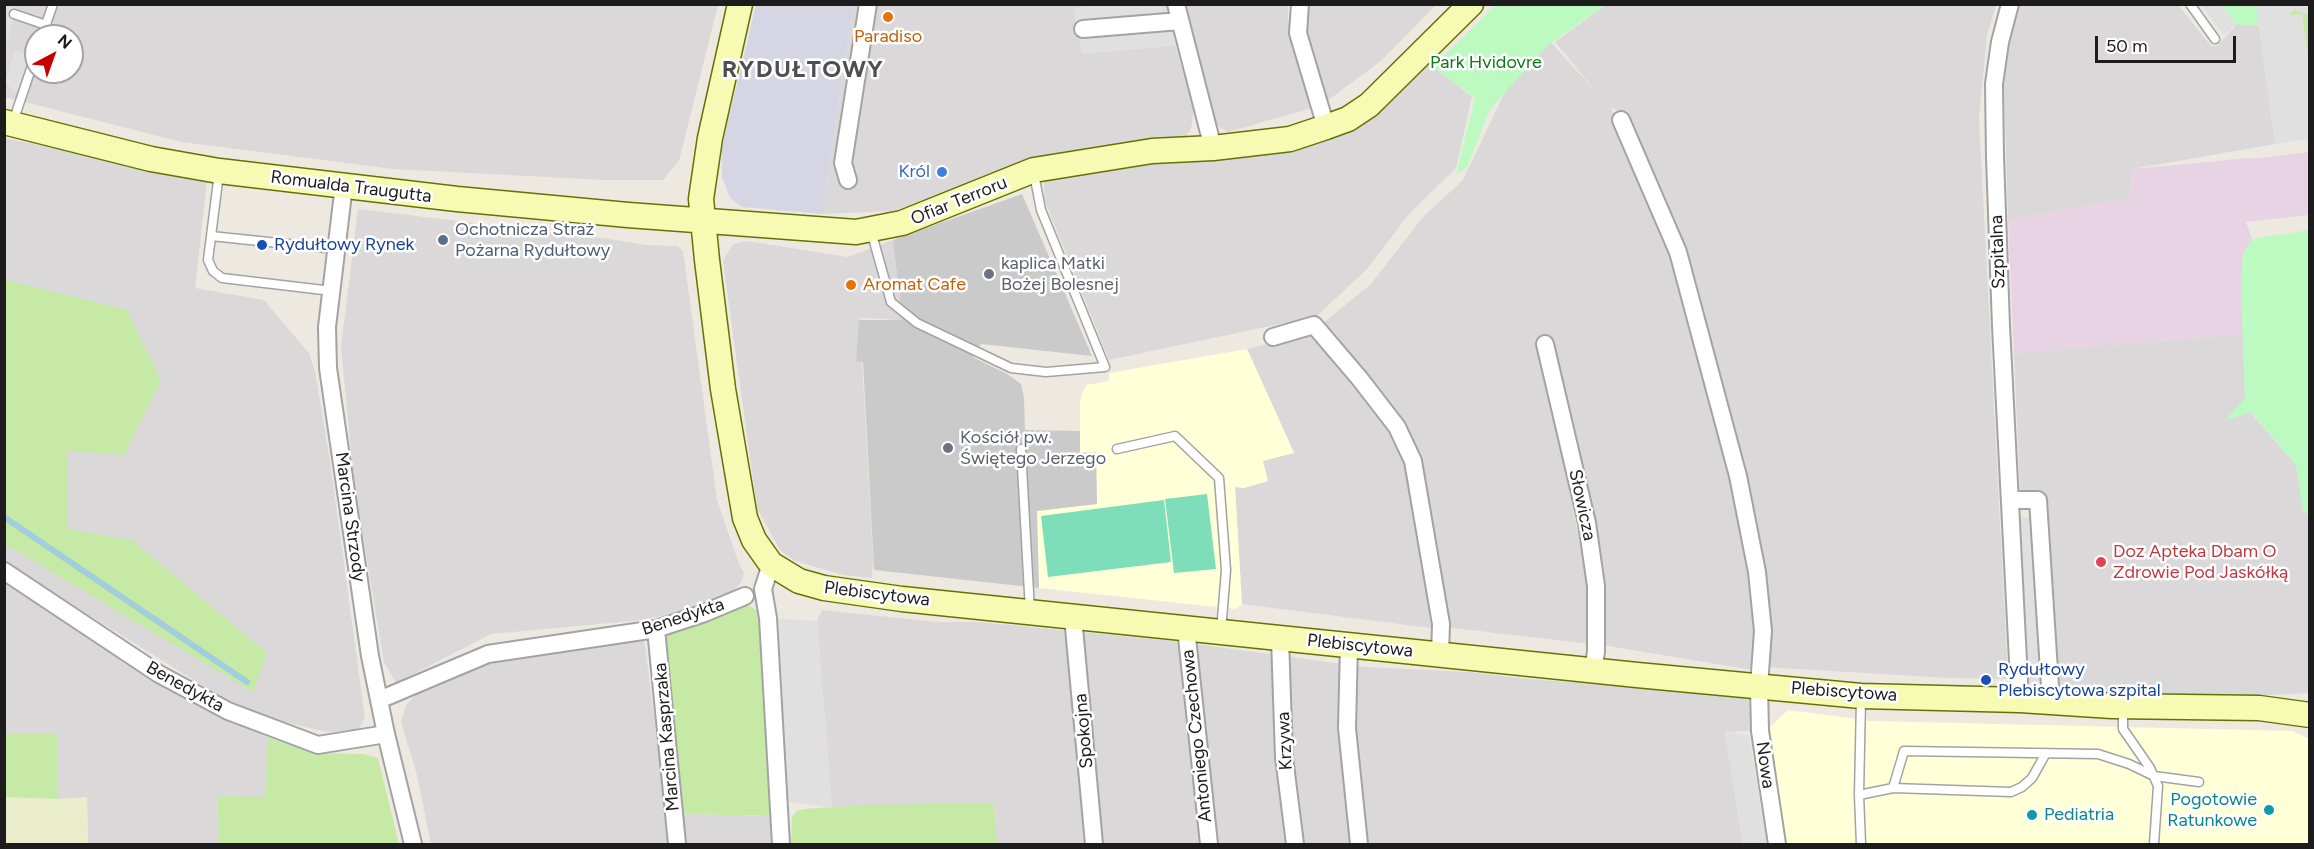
<!DOCTYPE html>
<meta charset="utf-8">
<style>
body{margin:0}
#map{position:relative;width:2314px;height:849px;overflow:hidden;background:#ede9e1;font-family:Figtree,sans-serif}
canvas{display:block}
.frame{position:absolute;inset:0;border:6px solid #1c1c1c;pointer-events:none}
.north{position:absolute;left:24px;top:24px;width:60px;height:60px;box-sizing:border-box;background:#fff;border:2px solid #a4a4a4;border-radius:50%;rotate:41deg;font-size:16px;font-weight:700;line-height:24px;text-align:center;color:#1c1c1c}
.north::after{content:'';display:block;margin:auto;width:21px;height:27px;background:#c70100;clip-path:polygon(50% 0,100% 100%,50% 72%,0 100%)}
.scale{position:absolute;left:2095px;top:36px;width:141px;height:27px;box-sizing:border-box;border:3px solid #1c1c1c;border-top:0;padding-left:8px;font-size:18px;line-height:21px;white-space:nowrap;color:#1c1c1c;-webkit-text-stroke:4px #fff;paint-order:stroke}
</style>
<div id="map">
<canvas width="2314" height="849"></canvas>
<div class="frame"></div>
<div class="north">N</div>
<div class="scale">50 m</div>
</div>
<script>
const c = document.querySelector('canvas').getContext('2d');
c.lineJoin = 'round';
function fillPath(path, color) { c.fillStyle = color; c.fill(path, 'evenodd'); }
const poly = rows => new Path2D(rows.map(r => 'M' + r).join(''));
function trace(path, color, width, dash) { c.strokeStyle = color; c.lineWidth = width; c.lineCap = dash ? 'butt' : 'round'; c.setLineDash(dash || []); c.stroke(path); }
function write(font, color, halo, rows, align = 'center') {
  c.font = font + ' Figtree,sans-serif'; c.lineWidth = 5; c.setLineDash([]); c.textBaseline = 'middle'; c.strokeStyle = halo; c.fillStyle = color; for (const [text, x, y, turn = 0] of rows) {
    c.save(); c.translate(x, y); c.rotate((+turn || 0) * Math.PI / 180); c.textAlign = isNaN(turn) ? turn : align; if (halo) c.strokeText(text, 0, 0); c.fillText(text, 0, 0); c.restore();
  }
}
const residential = poly([
 [4,5,718,5,679,161,663,180,604,180,393,169,182,142,5,97],
 [36,36,72,36,72,72,36,72],
 [853,5,1164,5,1194,110,1191,129,1185,137,1171,142,1033,162,989,174,939,195,892,211,822,214],
 [1181,5,1288,5,1288,20,1312,108,1228,132,1216,125],
 [1304,5,1436,5,1382,60,1327,101,1304,32],
 [1606,5,1996,5,1987,35,1979,118,2008,679,1949,678,1765,667,1771,621,1752,511,1699,301,1701,299,1682,238,1626,113,1611,108,1664,238,1705,366,1753,581,1753,670,1602,645,1557,364,1548,336,1538,337,1535,344,1550,396,1591,598,1591,644,1444,627,1417,455,1322,324,1371,284,1423,217,1463,180,1506,90,1547,38,1597,93,1555,42],
 [2016,5,2178,5,2211,46,2217,46,2237,24,2259,26,2275,144,2132,169,2131,198,2008,220,2004,83,2011,18],
 [1427,62,1472,97,1456,168,1409,214,1367,269,1317,316,1109,360,1044,199,1044,181,1117,163,1231,156,1354,130],
 [4,138,207,180,195,288,264,300,309,353,315,371,329,454,365,718,358,730,327,732,268,718,221,697,5,563],
 [358,209,609,239,646,245,678,246,683,251,717,500,739,564,744,573,742,581,733,591,696,608,643,620,491,634,396,683,384,662,355,490,341,347],
 [893,240,902,320,861,318,856,361,862,361,873,560,872,578,843,575,795,561,780,550,757,508,723,261,733,244,747,241,848,257],
 [1309,334,1373,408,1402,451,1425,574,1431,628,1242,604,1235,487,1244,488,1268,481,1262,461,1294,452,1247,349],
 [2243,334,2245,399,2227,419,2250,412,2296,465,2303,510,2309,516,2309,693,2246,696,2086,695,2058,691,2047,509,2041,495,2020,490,2014,353],
 [4,580,184,699,267,737,266,798,217,796,219,844,88,844,87,798,58,799,58,733,5,733],
 [822,610,937,622,979,622,1181,642,1364,667,1468,672,1517,678,1650,689,1749,691,1750,731,1725,732,1743,844,997,844,994,803,832,808,817,621],
 [644,638,670,844,431,844,417,775,401,722,406,705,420,691,490,664],
 [683,814,775,816,777,844,685,844]
]);
const industrial = poly([
 [2309,152,2309,215,2246,222,2252,239,2243,253,2241,286,2243,334,2014,353,2008,220,2131,198,2132,169,2250,158,2253,159]
]);
const education = poly([
 [1247,349,1294,453,1263,461,1268,481,1244,488,1235,487,1242,604,1236,609,1039,588,1037,511,1097,504,1096,452,1080,453,1080,400,1086,385,1109,381,1109,373],
 [1788,710,1871,721,2292,731,2309,739,2309,844,1785,844,1770,727]
]);
const religious = poly([
 [1022,194,1092,356,981,344,973,357,1007,374,1021,384,1024,398,1025,430,1080,431,1080,453,1096,452,1097,504,1037,511,1039,588,874,570,863,362,856,361,859,320,902,320,893,240]
]);
const farmland = poly([
 [5,797,58,799,87,797,88,844,5,844]
]);
const grass = poly([
 [2295,10,2309,15,2309,68,2302,15,2290,16,2290,13],
 [5,280,127,310,161,381,124,455,67,451,67,529,132,540,267,653,253,692,5,544],
 [744,603,760,612,775,816,683,814,666,635],
 [5,733,58,733,58,799,5,797],
 [267,737,312,753,363,754,378,758,399,844,219,844,217,796,266,797],
 [994,803,997,844,791,844,792,817,797,811,804,809,865,805]
]);
const park = poly([
 [1497,4,1606,5,1548,45,1490,109,1467,167,1456,175,1475,98,1430,65,1439,60],
 [2221,5,2256,5,2259,26,2237,24],
 [2309,230,2310,230,2309,516,2303,510,2296,465,2251,412,2225,420,2245,399,2241,286,2243,253,2252,239]
]);
const pitch = poly([
 [1207,494,1216,569,1174,573,1165,499],
 [1164,500,1171,562,1048,577,1041,516]
]);
const parking = poly([
 [1099,4,1176,5,1187,45,1082,54,1073,8],
 [5,5,16,5,5,53],
 [2201,5,2221,5,2237,24,2223,35],
 [2256,5,2309,5,2309,15,2295,10,2290,13,2291,16,2302,14,2310,68,2309,139,2275,144],
 [15,50,30,55,16,93,5,82],
 [2016,517,2035,518,2046,680,2040,682,2026,682],
 [768,618,817,621,832,808,779,800],
 [1725,731,1749,735,1767,844,1743,844]
]);
const plaza = poly([
 [756,5,853,5,822,214,742,207,730,198,722,177,722,147]
]);
const stream = poly([
 [4,517,247,682]
]);
const lane = poly([
 [2190,4,2215,39],
 [14,14,46,25],
 [42,36,53,4],
 [13,122,36,54],
 [219,173,208,260,213,271,222,278,332,291],
 [871,231,891,302,917,323,1011,368,1046,372,1105,367,1041,210,1034,174],
 [211,236,336,249],
 [1021,449,1030,611],
 [1117,449,1175,436,1219,478,1226,570,1221,631],
 [1861,699,1859,795,1861,844],
 [2123,708,2123,729,2150,768,2158,786,2154,844],
 [1893,788,2011,792,2022,787,2032,778,2046,753],
 [1859,795,1893,788,1904,751,2098,754,2129,764,2154,776,2199,782]
]);
const street = poly([
 [1176,4,1213,148],
 [1300,4,1298,33,1326,127],
 [2010,4,2000,42,1994,84,1995,157,2001,326,2020,700],
 [1083,29,1180,21],
 [1621,120,1678,252,1738,476,1757,572,1763,631,1759,686,1760,731,1777,844],
 [848,180,843,163,868,4],
 [344,185,327,327,328,368,370,656,386,734,413,844],
 [1273,337,1314,325,1360,379,1397,427,1413,461,1441,624,1440,655],
 [1545,344,1587,523,1596,586,1596,652,1593,670],
 [2011,500,2038,500,2051,702],
 [771,564,763,589,768,618,781,844],
 [4,571,159,674,228,711,318,745,386,734],
 [1073,617,1094,844],
 [1186,628,1209,844],
 [656,629,677,844],
 [1280,638,1284,757,1295,844],
 [1349,645,1347,728,1359,844],
 [379,700,488,654,656,629,702,614,745,596]
]);
const secondary = poly([
 [740,4,710,138,701,199,707,260,723,389,745,518,754,540,771,564,799,581,824,588,902,599,1637,675,1861,696,2020,700,2112,706,2259,708,2310,715],
 [4,122,151,159,219,171,457,199,628,215,856,232,902,223,1034,170,1152,151,1213,148,1290,139,1326,127,1348,119,1369,105,1471,4]
]);
const markers = [
 [888,17,6,"#e8710a"],
 [942,172,6,"#3f7fe0"],
 [443,240,6,"#5c6f8a"],
 [262,245,6,"#1a4fb4"],
 [989,274,6,"#6b7280"],
 [851,285,6,"#e8710a"],
 [948,448,6,"#6b7280"],
 [2101,562,6,"#e0444e"],
 [1986,680,6,"#1a4fb4"],
 [2269,810,6,"#0f9aa8"],
 [2032,815,6,"#0f9aa8"]
];
const foodNames = [
 ["Paradiso",888,37],
 ["Aromat Cafe",863,285,"left"]
];
const parkNames = [
 ["Park Hvidovre",1486,63]
];
const shopNames = [
 ["Król",930,172]
];
const streetNames = [
 ["Romualda Traugutta",351,187,7],
 ["Ofiar Terroru",959,201,-22],
 ["Szpitalna",1998,252,-92],
 ["Słowicza",1582,505,78],
 ["Marcina Strzody",350,517,82],
 ["Plebiscytowa",877,594,7],
 ["Benedykta",683,617,-18],
 ["Plebiscytowa",1360,646,6],
 ["Benedykta",185,687,29],
 ["Plebiscytowa",1844,692,4],
 ["Spokojna",1084,731,-95],
 ["Antoniego Czechowa",1197,736,-96],
 ["Marcina Kasprzaka",667,737,-95],
 ["Krzywa",1285,741,-93],
 ["Nowa",1765,765,82]
];
const serviceNames = [
 ["Ochotnicza Straż",455,230],
 ["Pożarna Rydułtowy",455,251]
];
const transitNames = [
 ["Rydułtowy Rynek",274,245],
 ["Rydułtowy",1998,670],
 ["Plebiscytowa szpital",1998,691]
];
const worshipNames = [
 ["kaplica Matki",1001,264],
 ["Bożej Bolesnej",1001,285],
 ["Kościół pw.",960,438],
 ["Świętego Jerzego",960,459]
];
const healthNames = [
 ["Doz Apteka Dbam O",2113,552],
 ["Zdrowie Pod Jaskółką",2113,573]
];
const cultureNames = [
 ["Pogotowie",2257,800],
 ["Ratunkowe",2257,821],
 ["Pediatria",2044,815,"left"]
];
const districtNames = [
 ["RYDUŁTOWY",803,70]
];
fillPath(residential, '#dad8d8');
fillPath(industrial, '#e7d3e3');
fillPath(education, '#ffffd8');
fillPath(religious, '#cacaca');
fillPath(farmland, '#eaedcb');
fillPath(grass, '#c6e9a5');
fillPath(park, '#bcfac1');
fillPath(pitch, '#7ddeb9');
fillPath(parking, '#e0e0e0');
fillPath(plaza, '#d5d5e3');
trace(stream, '#a0cedc', 6);
trace(lane, '#a3a3a3', 11);
trace(street, '#a3a3a3', 20);
trace(secondary, '#657203', 27);
trace(lane, '#fff', 8);
trace(street, '#fff', 16);
trace(secondary, '#f6fab2', 24);
for (const [x, y, r, color] of markers) { const dot = new Path2D(); dot.arc(x, y, r, 0, 2 * Math.PI); c.fillStyle = color; c.fill(dot); trace(dot, '#fff', 2); }
write('18px', '#c56008', '#fff', foodNames);
write('18px', '#0a7914', '#fff', parkNames);
write('18px', '#366cbe', '#fff', shopNames, 'right');
write('18px', '#1c1c1c', '#fff', streetNames);
write('18px', '#4e5e75', '#fff', serviceNames, 'left');
write('18px', '#164399', '#fff', transitNames, 'left');
write('18px', '#5b616d', '#fff', worshipNames, 'left');
write('18px', '#be3a42', '#fff', healthNames, 'left');
write('18px', '#0d838f', '#fff', cultureNames, 'right');
c.letterSpacing = '1.5px';
write('bold 24px', '#4f4f4f', '#fff', districtNames);
c.letterSpacing = '0px';
</script>
